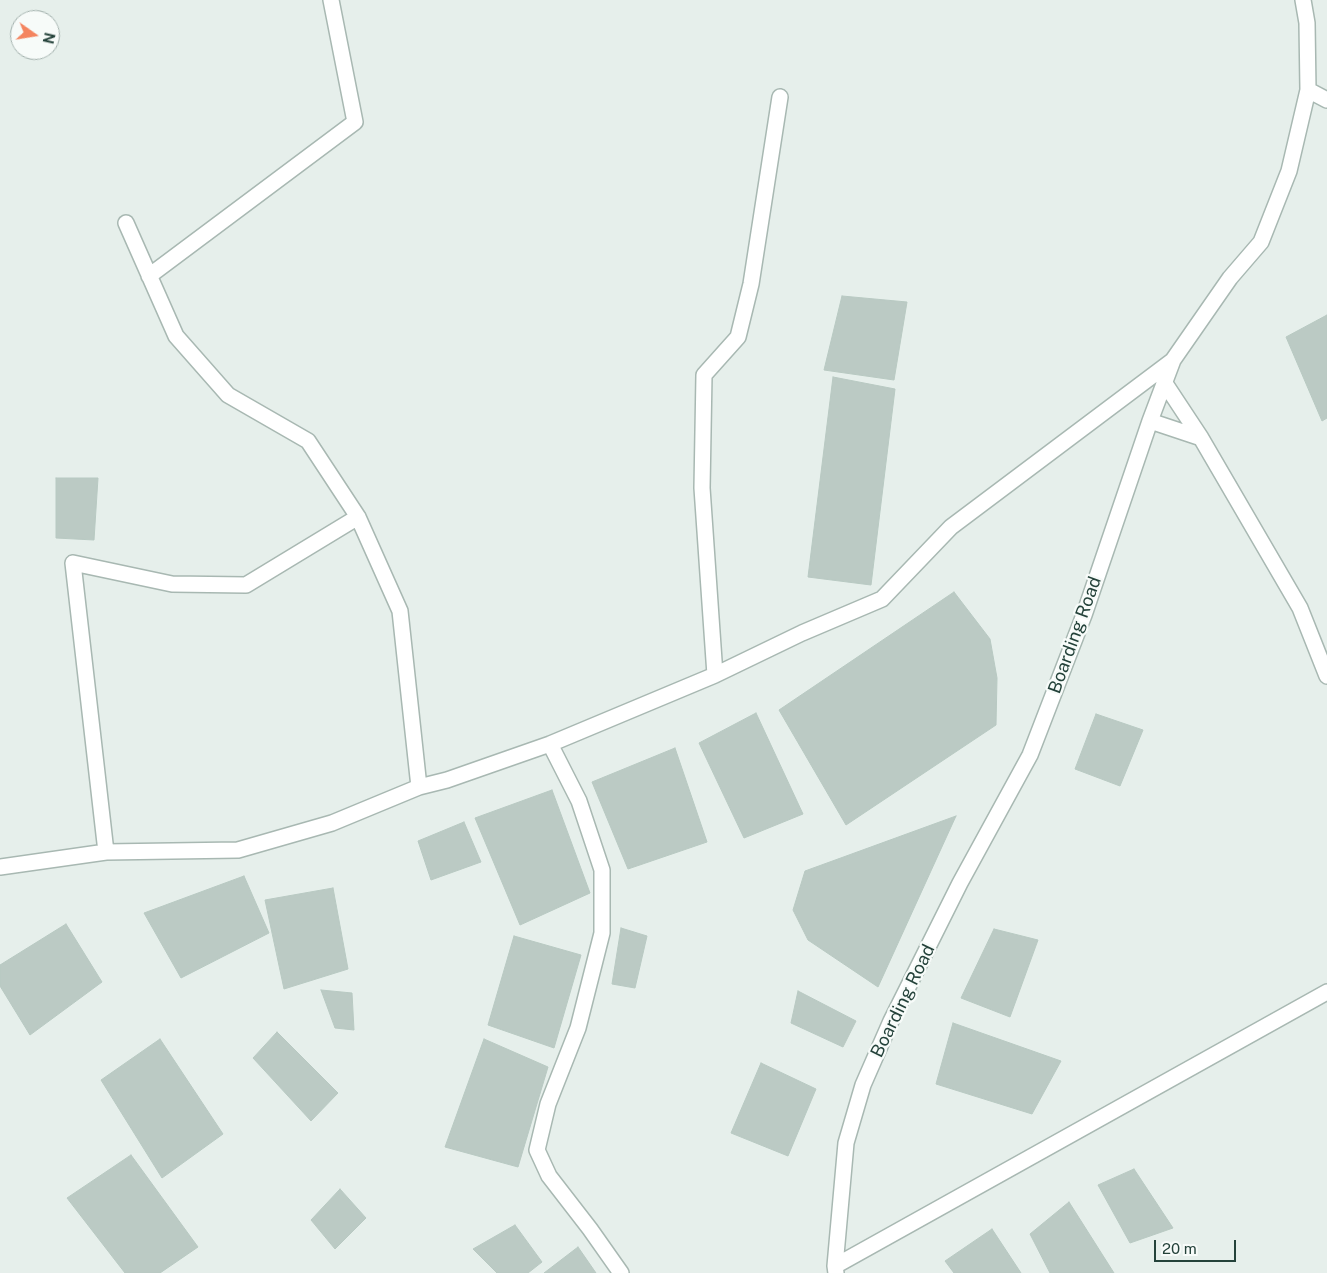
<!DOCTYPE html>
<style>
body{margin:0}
#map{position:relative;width:1327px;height:1273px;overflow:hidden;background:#e6efeb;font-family:"Public Sans",sans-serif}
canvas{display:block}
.north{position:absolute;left:10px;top:10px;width:50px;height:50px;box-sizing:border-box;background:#f7fbf9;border:1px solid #a3b1ad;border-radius:50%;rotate:103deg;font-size:14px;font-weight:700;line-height:20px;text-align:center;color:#24423a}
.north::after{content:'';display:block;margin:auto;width:18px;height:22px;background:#f4845f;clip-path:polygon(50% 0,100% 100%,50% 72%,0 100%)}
.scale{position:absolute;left:1154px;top:1240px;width:82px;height:22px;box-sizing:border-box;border:2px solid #24423a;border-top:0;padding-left:6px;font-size:15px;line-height:18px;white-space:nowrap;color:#24423a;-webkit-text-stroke:4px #f7fbf9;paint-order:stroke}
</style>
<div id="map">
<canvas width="1327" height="1273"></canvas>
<div class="north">N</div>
<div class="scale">20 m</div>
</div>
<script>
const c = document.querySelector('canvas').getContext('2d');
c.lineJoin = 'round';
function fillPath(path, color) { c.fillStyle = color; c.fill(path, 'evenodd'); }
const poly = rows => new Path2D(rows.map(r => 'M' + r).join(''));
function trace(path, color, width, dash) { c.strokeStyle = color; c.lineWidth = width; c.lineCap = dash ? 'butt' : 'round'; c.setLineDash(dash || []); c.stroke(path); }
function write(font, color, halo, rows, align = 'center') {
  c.font = font + ' "Public Sans",sans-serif'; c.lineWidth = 4.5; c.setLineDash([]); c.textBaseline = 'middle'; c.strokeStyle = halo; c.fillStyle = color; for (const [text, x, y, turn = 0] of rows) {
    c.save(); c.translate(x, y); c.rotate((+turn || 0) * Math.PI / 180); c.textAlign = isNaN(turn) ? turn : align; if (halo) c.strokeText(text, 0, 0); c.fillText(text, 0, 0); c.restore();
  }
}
const building = poly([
 [842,296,907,302,894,380,824,370,842,296],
 [1327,315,1327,418,1322,421,1286,337,1327,315],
 [833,377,895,389,871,585,808,577,833,377],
 [56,478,98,478,94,540,56,538,56,478],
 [954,592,990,639,997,678,996,725,846,825,779,710,954,592],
 [756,713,803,814,744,838,699,743,756,713],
 [1096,714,1143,730,1120,786,1075,769,1096,714],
 [675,748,707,842,628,869,592,782,675,748],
 [552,790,590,893,520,925,475,818,552,790],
 [956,816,878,987,808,940,793,910,805,871,956,816],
 [464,822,481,862,431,880,418,841,464,822],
 [244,876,269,933,181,978,144,913,244,876],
 [333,888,348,969,284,989,265,900,333,888],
 [66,924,102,982,30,1035,0,986,0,965,66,924],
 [621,928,647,936,635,988,612,984,621,928],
 [994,929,1038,940,1010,1017,961,998,994,929],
 [514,936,581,955,554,1048,488,1025,514,936],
 [321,990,352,993,354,1030,335,1028,321,990],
 [798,991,856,1021,843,1047,791,1023,798,991],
 [953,1023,1061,1061,1032,1114,936,1084,953,1023],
 [277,1032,338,1093,311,1121,253,1058,277,1032],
 [160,1039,223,1134,162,1178,101,1080,160,1039],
 [484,1039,548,1067,518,1167,445,1147,484,1039],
 [761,1063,816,1089,788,1156,731,1133,761,1063],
 [131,1155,198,1247,160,1273,125,1273,67,1198,131,1155],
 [1134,1169,1173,1228,1130,1243,1098,1185,1134,1169],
 [340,1189,366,1218,335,1249,311,1220,340,1189],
 [1069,1202,1114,1273,1050,1273,1030,1234,1069,1202],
 [515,1225,542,1262,528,1273,497,1273,473,1249,515,1225],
 [992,1229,1021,1273,954,1273,945,1261,992,1229],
 [578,1247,596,1273,544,1273,578,1247]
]);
const street = poly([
 [1308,90,1327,100],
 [126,223,176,336,228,395,308,441,358,517,400,611,419,787],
 [149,276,355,122,331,0],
 [1164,382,1201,438,1300,608,1327,676],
 [1150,421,1201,438],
 [715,675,702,488,704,375,738,337,751,284,780,97],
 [550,744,579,801,602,870,602,933,578,1028,548,1104,537,1150,549,1176,590,1229,621,1273],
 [106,852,73,563,172,584,246,585,358,517],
 [0,867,106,852,238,850,332,823,419,787,447,780,550,744,715,675,802,633,882,599,951,527,1172,361],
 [835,1266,1327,992],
 [836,1273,835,1266,846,1143,863,1085,891,1021,960,883,1030,755,1084,615,1150,421,1173,360,1230,278,1261,242,1289,171,1308,90,1307,23,1303,0]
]);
const streetNames = [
 ["Boarding Road",1075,635,-70],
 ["Boarding Road",903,1001,-64]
];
fillPath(building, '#bbcac4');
trace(building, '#b8c9c2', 1);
trace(street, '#a8b8b2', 18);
trace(street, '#fff', 15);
write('18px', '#24423a', '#f7fbf9', streetNames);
</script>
